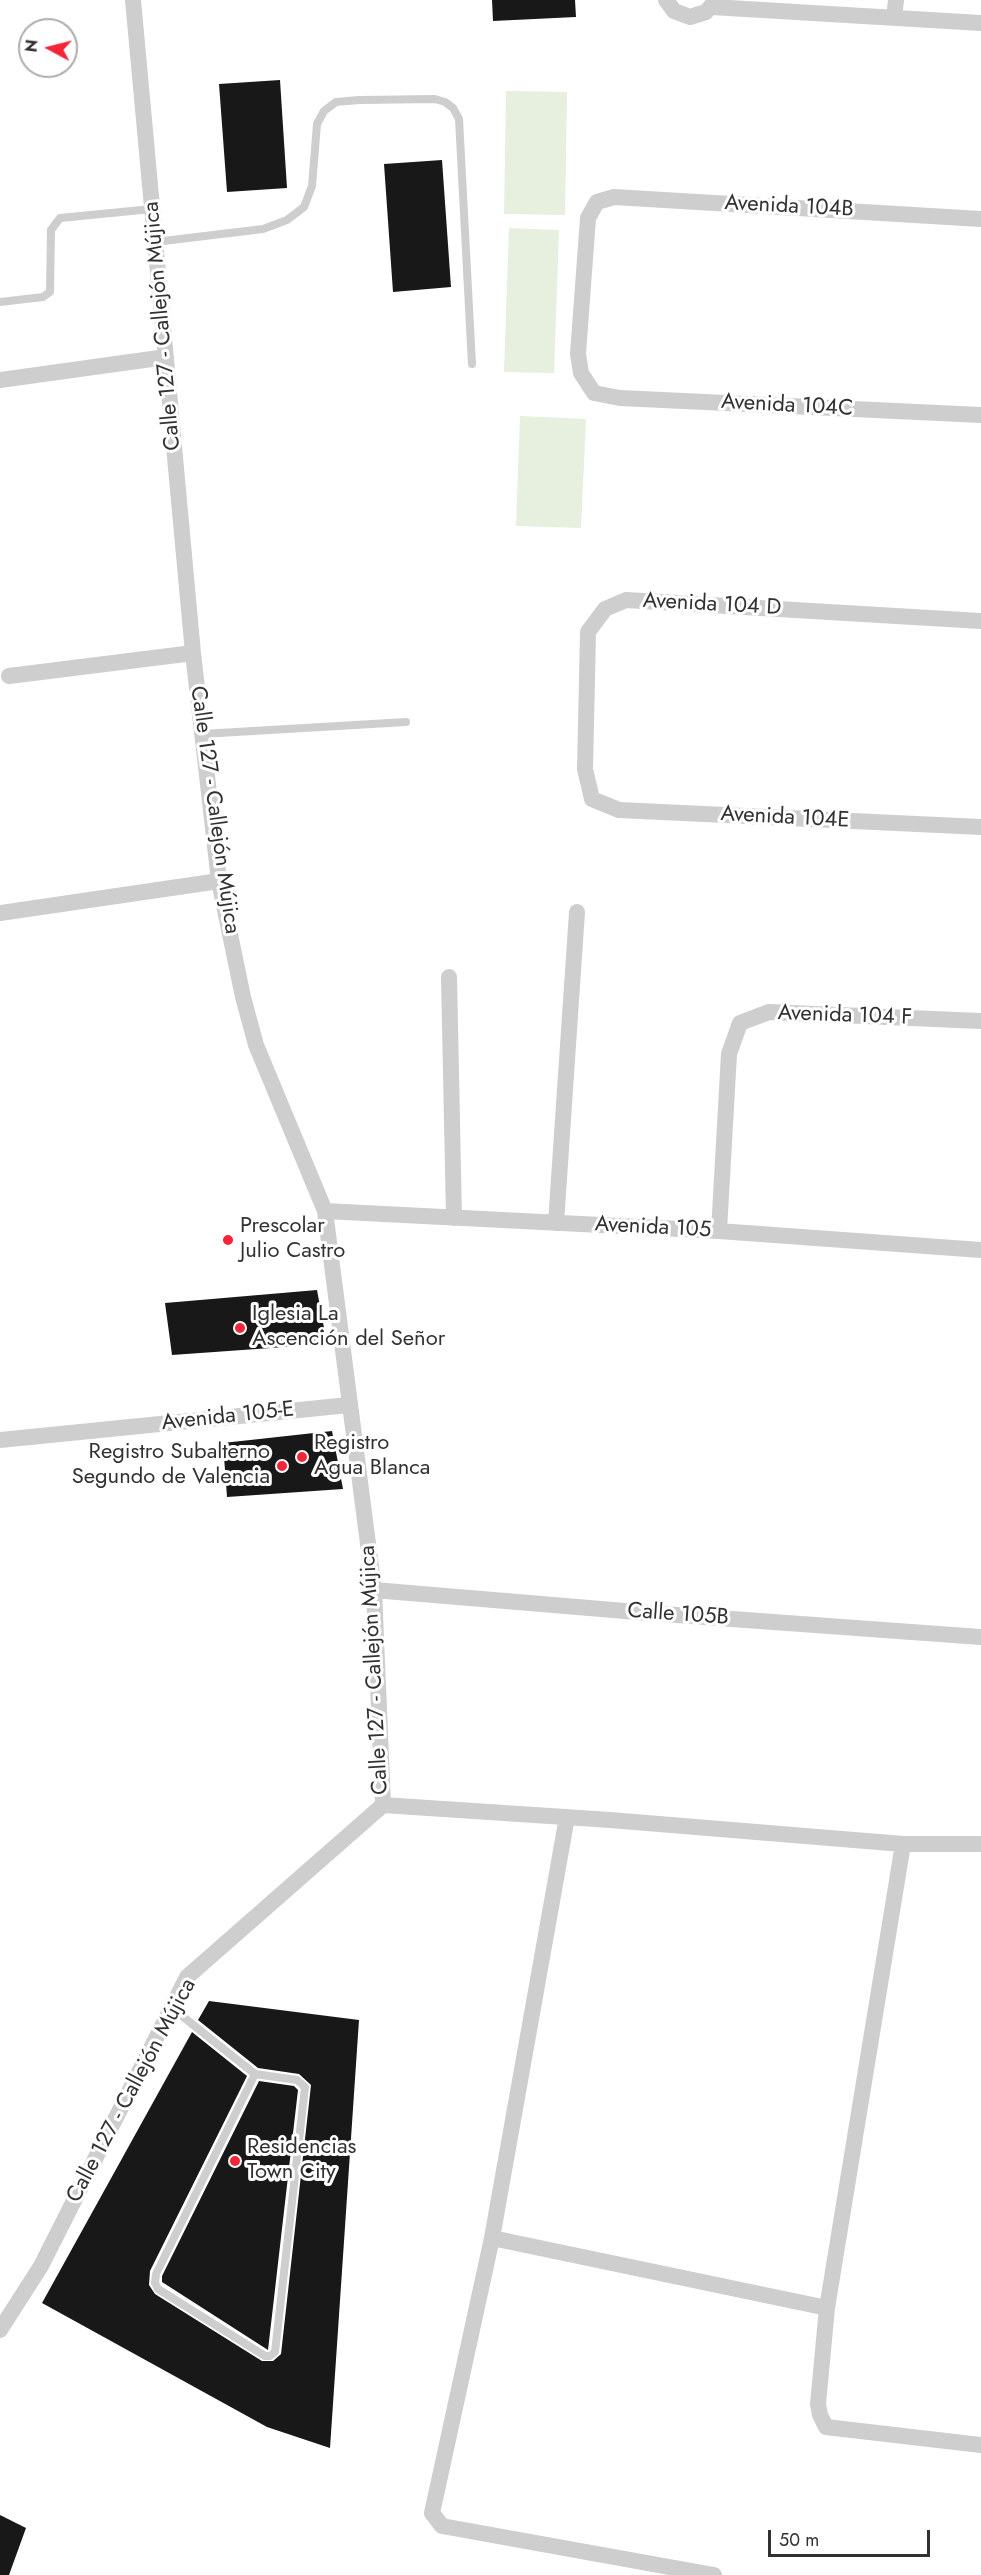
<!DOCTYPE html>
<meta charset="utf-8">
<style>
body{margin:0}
#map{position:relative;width:981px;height:2575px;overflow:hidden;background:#fff;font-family:Jost,sans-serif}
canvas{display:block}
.north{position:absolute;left:18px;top:18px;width:60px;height:60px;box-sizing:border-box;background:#fff;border:2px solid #adadad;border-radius:50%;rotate:277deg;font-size:16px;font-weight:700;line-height:24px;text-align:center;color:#313131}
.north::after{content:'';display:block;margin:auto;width:21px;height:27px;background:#f52538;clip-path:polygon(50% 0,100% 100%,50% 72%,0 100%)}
.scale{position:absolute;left:768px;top:2530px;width:162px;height:27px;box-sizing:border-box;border:3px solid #313131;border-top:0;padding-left:8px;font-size:18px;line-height:21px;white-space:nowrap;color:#313131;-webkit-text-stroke:4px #fff;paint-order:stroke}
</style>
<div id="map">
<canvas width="981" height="2575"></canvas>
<div class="north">N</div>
<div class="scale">50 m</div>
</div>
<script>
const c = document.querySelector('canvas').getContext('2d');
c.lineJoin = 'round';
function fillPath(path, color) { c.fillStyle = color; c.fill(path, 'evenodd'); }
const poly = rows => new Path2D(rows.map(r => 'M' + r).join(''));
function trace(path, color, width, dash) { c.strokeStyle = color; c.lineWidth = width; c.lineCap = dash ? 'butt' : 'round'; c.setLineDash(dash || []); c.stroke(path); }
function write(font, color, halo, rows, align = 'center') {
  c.font = font + ' Jost,sans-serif'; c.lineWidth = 6; c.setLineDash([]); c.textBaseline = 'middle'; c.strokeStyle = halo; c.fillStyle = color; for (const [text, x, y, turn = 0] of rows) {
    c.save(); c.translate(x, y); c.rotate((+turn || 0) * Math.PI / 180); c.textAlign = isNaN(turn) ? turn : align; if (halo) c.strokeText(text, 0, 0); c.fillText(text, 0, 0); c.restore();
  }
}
const green = poly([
 [506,91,567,92,565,215,504,214],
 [509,228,559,230,554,373,504,372],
 [520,416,586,419,581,528,516,526]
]);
const building = poly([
 [492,0,575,0,576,17,493,21],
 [280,80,287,188,227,192,219,84],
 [442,160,451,287,393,292,384,164],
 [317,1290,327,1344,172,1355,165,1303],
 [332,1431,343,1489,227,1497,223,1443],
 [209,2001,359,2020,330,2448,267,2427,42,2303,192,2032,247,2076,150,2271,149,2285,155,2294,262,2361,273,2361,281,2354,311,2085,299,2074,258,2068,198,2020],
 [259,2081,294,2086,298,2090,268,2350,162,2282,162,2276],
 [0,2515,26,2528,9,2575,0,2575]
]);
const service = poly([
 [155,242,263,229,287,220,304,207,312,186,317,124,324,111,336,102,359,100,435,99,445,102,453,108,459,119,472,364],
 [0,302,43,297,50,292,51,230,60,218,152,209],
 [202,734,406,722],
 [172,2008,255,2074,297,2080,305,2087,275,2352,270,2356,265,2356,158,2289,155,2283,156,2274,255,2074]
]);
const minor = poly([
 [666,0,674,11,690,17,706,12,716,0],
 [712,7,981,23],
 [894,18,896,0],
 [981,219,614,197,597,202,588,218,578,354,581,373,594,393,620,398,981,415],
 [0,380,166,357],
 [981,621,626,600,605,609,588,632,585,769,592,799,619,810,981,827],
 [9,676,193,653],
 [0,913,219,881],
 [449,977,454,1218],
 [325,1211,719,1231,981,1250],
 [556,1223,577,912],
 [719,1231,729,1054,740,1023,769,1012,981,1021],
 [0,1440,349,1405],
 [374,1590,649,1613,981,1637],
 [383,1805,610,1820,903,1844,981,1844],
 [567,1817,492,2238,432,2513,442,2526,714,2575],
 [492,2238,827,2308,903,1844],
 [827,2308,818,2404,820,2415,826,2427,981,2445],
 [0,2330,41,2266,187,1977,383,1805,374,1590,325,1211,256,1045,243,997,219,881,193,653,133,0]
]);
const markers = [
 [228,1240,6,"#f52538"],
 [240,1328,6,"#f52538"],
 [302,1457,6,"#f52538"],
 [282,1466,6,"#f52538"],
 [235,2161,6,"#f52538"]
];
const streetNames = [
 ["Avenida 104B",789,207,3],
 ["Calle 127 - Callejón Mújica",163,326,-95],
 ["Avenida 104C",787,406,3],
 ["Avenida 104 D",712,605,3],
 ["Calle 127 - Callejón Mújica",214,810,82],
 ["Avenida 104E",785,818,3],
 ["Avenida 104 F",845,1016,2],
 ["Avenida 105",653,1228,3],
 ["Avenida 105-E",228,1417,-6],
 ["Calle 105B",678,1615,4],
 ["Calle 127 - Callejón Mújica",375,1670,-93],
 ["Calle 127 - Callejón Mújica",132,2091,-62]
];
const poiNames = [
 ["Prescolar",240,1227],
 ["Julio Castro",240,1252],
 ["Iglesia La",252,1315],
 ["Ascención del Señor",252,1340],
 ["Registro",314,1444],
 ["Agua Blanca",314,1469],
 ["Registro Subalterno",270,1453,"right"],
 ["Segundo de Valencia",270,1478,"right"],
 ["Residencias",247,2148],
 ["Town City",247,2173]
];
fillPath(green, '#e7efde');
fillPath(building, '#181818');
trace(service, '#cecece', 8);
trace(minor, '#cecece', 16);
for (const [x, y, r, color] of markers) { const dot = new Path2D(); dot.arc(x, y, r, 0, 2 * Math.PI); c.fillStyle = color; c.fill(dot); trace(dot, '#fff', 2); }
write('22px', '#313131', '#fff', streetNames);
write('22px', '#313131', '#fff', poiNames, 'left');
</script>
